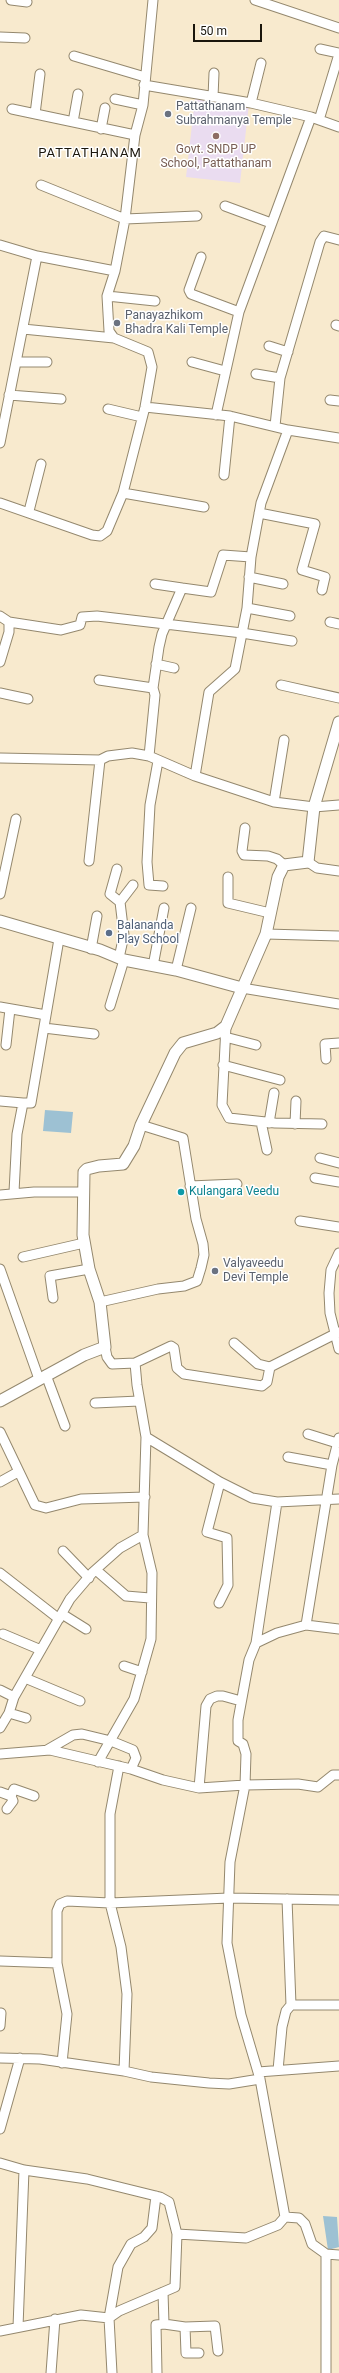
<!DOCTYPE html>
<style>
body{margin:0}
#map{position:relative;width:339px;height:2373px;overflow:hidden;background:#f8eace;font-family:Roboto,sans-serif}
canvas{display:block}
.scale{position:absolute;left:193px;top:24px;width:69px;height:18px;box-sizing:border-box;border:2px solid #1a160c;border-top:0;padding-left:5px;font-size:12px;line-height:14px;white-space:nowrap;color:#1a160c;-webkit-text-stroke:3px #fff;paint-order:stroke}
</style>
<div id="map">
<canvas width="339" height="2373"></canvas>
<div class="scale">50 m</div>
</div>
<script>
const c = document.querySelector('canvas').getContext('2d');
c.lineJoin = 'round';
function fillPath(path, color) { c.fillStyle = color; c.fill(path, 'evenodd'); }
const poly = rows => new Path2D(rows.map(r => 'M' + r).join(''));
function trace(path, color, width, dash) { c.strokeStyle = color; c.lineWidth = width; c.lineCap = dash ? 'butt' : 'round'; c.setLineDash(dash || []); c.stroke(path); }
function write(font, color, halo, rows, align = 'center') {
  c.font = font + ' Roboto,sans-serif'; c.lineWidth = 3; c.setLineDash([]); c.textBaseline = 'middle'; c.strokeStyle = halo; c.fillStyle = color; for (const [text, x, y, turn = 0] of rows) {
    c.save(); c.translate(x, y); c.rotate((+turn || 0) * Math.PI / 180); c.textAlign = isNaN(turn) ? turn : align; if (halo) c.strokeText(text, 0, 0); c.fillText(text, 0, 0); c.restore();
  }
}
const education = poly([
 [195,98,249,104,240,183,186,177]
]);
const water = poly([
 [45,1110,73,1112,71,1133,43,1131],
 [323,2216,337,2217,339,2247,328,2250]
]);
const minor = poly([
 [11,0,27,2],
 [255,0,339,28],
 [0,37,25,38],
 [320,49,339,53],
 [74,56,145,77],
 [144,85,251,103,311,117,339,127],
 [213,97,214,73],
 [115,99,143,105],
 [251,103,261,63],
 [12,109,135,135],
 [35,114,40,74],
 [319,120,339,54],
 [73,122,78,94],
 [101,129,105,108],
 [41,185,125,219,197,216],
 [225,206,271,223],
 [0,245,37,256],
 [201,257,189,290,191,294,239,312],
 [107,296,155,301],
 [336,325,339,326],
 [23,329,114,338],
 [269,346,288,352],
 [16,362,47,362],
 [192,362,225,371],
 [256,374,280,378],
 [9,395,61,399],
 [330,400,339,401],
 [145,407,230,416,288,430,339,438],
 [108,409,142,417],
 [216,415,239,312,311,117],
 [275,426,280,378,320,242,324,236,339,240],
 [0,443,37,256,115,271,125,219,135,135,143,105,153,0],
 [224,475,230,416],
 [123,493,204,507],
 [0,503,92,535,100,536,107,531,123,493,145,407,152,367,148,352,114,338,109,331,107,296,115,271],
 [29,511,41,464],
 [259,513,315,524,302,570,325,577,322,590],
 [249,577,283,584],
 [155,584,182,588],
 [247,608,290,616],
 [0,616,9,622,9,632,0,662],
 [9,622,61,630,80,625,82,617,97,616,242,633,292,641],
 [330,622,339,624],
 [156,664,174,668],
 [99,680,153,688],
 [281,685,339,698],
 [0,693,28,699],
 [149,756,155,695,153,688,159,647,162,634,182,588,211,592,223,555,251,557],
 [0,758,100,760,108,756,132,753,149,756,195,776,274,802,314,807,339,805],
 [158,761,150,805,147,862,149,885,163,886],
 [195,776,209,692,235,669,247,608,251,557,261,503,288,430],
 [274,802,284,740],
 [245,828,242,851,244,855,268,856,277,859,284,865],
 [89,861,100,760],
 [308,862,317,868,339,871],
 [117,869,110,894,120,902,124,935,119,958],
 [228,877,228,903,270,913],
 [0,894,16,819],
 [120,902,133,885],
 [266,934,339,936],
 [91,949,97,916],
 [153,966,164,908],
 [176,970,191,908],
 [242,988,339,1004],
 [110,1006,124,960],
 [0,1007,46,1015],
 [226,1026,222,1105,229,1118,275,1123,322,1124],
 [44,1028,94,1034],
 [225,1037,256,1045],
 [6,1045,10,1009],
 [326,1059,325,1044,339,1043],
 [223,1065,280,1080],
 [0,1101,23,1103],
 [261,1122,267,1150],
 [269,1123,274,1093],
 [295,1124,296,1101],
 [320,1158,339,1163],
 [315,1178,339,1182],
 [190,1186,237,1184],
 [14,1192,17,1134,23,1103,31,1103,59,939],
 [0,1195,34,1192,82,1192],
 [300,1221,339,1227],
 [339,1253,331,1270,329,1293,330,1313,339,1349],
 [23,1257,84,1243],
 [0,1269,39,1379],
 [53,1298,50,1276,89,1269],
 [100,1302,158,1289,184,1286,197,1281,201,1268,204,1255,203,1244,196,1219,183,1138,141,1125],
 [234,1343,258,1364,270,1367],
 [135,1363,171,1346,174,1348,177,1368,184,1374,262,1386,267,1382,270,1367,339,1332],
 [46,1375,65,1426],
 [95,1403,139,1401],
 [0,1432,35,1505,46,1508,81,1499,145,1497],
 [308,1434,337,1443],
 [146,1437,220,1482,252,1498,277,1502,339,1499],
 [288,1457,332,1465],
 [0,1482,18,1472],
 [63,1551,89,1578],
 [96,1570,126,1596,150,1598],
 [0,1573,59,1619],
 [219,1603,228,1585,227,1538,207,1532,220,1482],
 [62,1614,86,1629],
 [306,1625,339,1629],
 [3,1634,41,1650],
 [256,1643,277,1502],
 [124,1666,142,1672],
 [25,1678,80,1701],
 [0,1690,14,1697],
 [9,1713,26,1718],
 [0,1728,9,1713,14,1697,70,1599,93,1572,120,1548,143,1535,146,1437,137,1385,135,1363,112,1364,107,1357,105,1347],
 [47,1750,73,1735,82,1734,111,1741,133,1750,136,1758,131,1769],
 [0,1754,50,1750,131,1769,163,1780,199,1788,245,1785,298,1784,318,1787,333,1775,339,1775],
 [98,1762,134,1699,151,1639,152,1573,143,1535],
 [119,1766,110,1814,110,1903,121,1947,127,1994,124,2071],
 [199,1788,206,1706,210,1699,217,1696,223,1696,241,1701],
 [0,1792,11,1796,14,1789,34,1796],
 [7,1809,13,1801,11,1796],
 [287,1899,291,2005],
 [0,1961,57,1963],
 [0,2026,1,2013],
 [0,2058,40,2059,124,2071,151,2077,209,2083,229,2084,260,2079],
 [62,2063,67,2014,57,1963,57,1911,60,1904,67,1901,110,1903,229,1898,339,1900],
 [278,2070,282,2027,286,2011,291,2005,339,2005],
 [258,2072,339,2066],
 [0,2129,20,2058],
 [0,2163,24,2170,87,2179,160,2197,169,2202,177,2234],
 [285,2217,299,2218,305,2224,312,2244,326,2254,339,2255],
 [163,2292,164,2324,185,2327,215,2326,218,2351],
 [18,2327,24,2170],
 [185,2327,186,2353,199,2353],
 [0,2331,81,2315,109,2318,119,2311,175,2287,177,2234,246,2238,278,2225,285,2217,260,2079,241,2015,227,1943,230,1862,245,1785,246,1754,243,1744,238,1741,238,1720,249,1660,256,1643,277,1633,306,1625,332,1465,339,1438],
 [51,2373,55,2319],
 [112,2373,109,2318,118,2267,131,2244,144,2237,152,2228,156,2196],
 [157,2373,156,2325,164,2324],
 [326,2373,326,2254]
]);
const tertiary = poly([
 [0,921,100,950,124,960,176,970,242,988],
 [0,1401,84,1355,105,1347,100,1302,89,1269,83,1235,84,1172,87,1169,99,1166,123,1164,134,1146,141,1125,175,1053,183,1043,217,1033,226,1026,266,934,278,877,284,865,308,862,314,807,339,722]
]);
const markers = [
 [168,114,4,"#6b7280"],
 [216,136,4,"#8d6e63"],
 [117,323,4,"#6b7280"],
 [109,933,4,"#5c6f8a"],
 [181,1192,4,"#0f9aa8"],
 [215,1271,4,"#6b7280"]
];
const worshipNames = [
 ["Pattathanam",176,107],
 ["Subrahmanya Temple",176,121],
 ["Panayazhikom",125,316],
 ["Bhadra Kali Temple",125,330],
 ["Valyaveedu",223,1264],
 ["Devi Temple",223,1278]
];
const educationNames = [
 ["Govt. SNDP UP",216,150],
 ["School, Pattathanam",216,164]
];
const serviceNames = [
 ["Balananda",117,926],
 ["Play School",117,940]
];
const cultureNames = [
 ["Kulangara Veedu",189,1192]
];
const neighbourhoodNames = [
 ["PATTATHANAM",90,154]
];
fillPath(education, '#eadcf0');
fillPath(water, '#9dc1d3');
trace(minor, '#94886e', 11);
trace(tertiary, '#94886e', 13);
trace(minor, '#fff', 9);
trace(tertiary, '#fff', 11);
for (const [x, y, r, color] of markers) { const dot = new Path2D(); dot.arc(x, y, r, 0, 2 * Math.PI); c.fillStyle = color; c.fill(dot); trace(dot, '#fff', 1.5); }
write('12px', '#5b616d', '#fff', worshipNames, 'left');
write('12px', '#785e54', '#fff', educationNames);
write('12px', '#4e5e75', '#fff', serviceNames, 'left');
write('12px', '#0d838f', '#fff', cultureNames, 'left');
c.letterSpacing = '1px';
write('13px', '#1a160c', '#fff', neighbourhoodNames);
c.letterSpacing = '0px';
</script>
